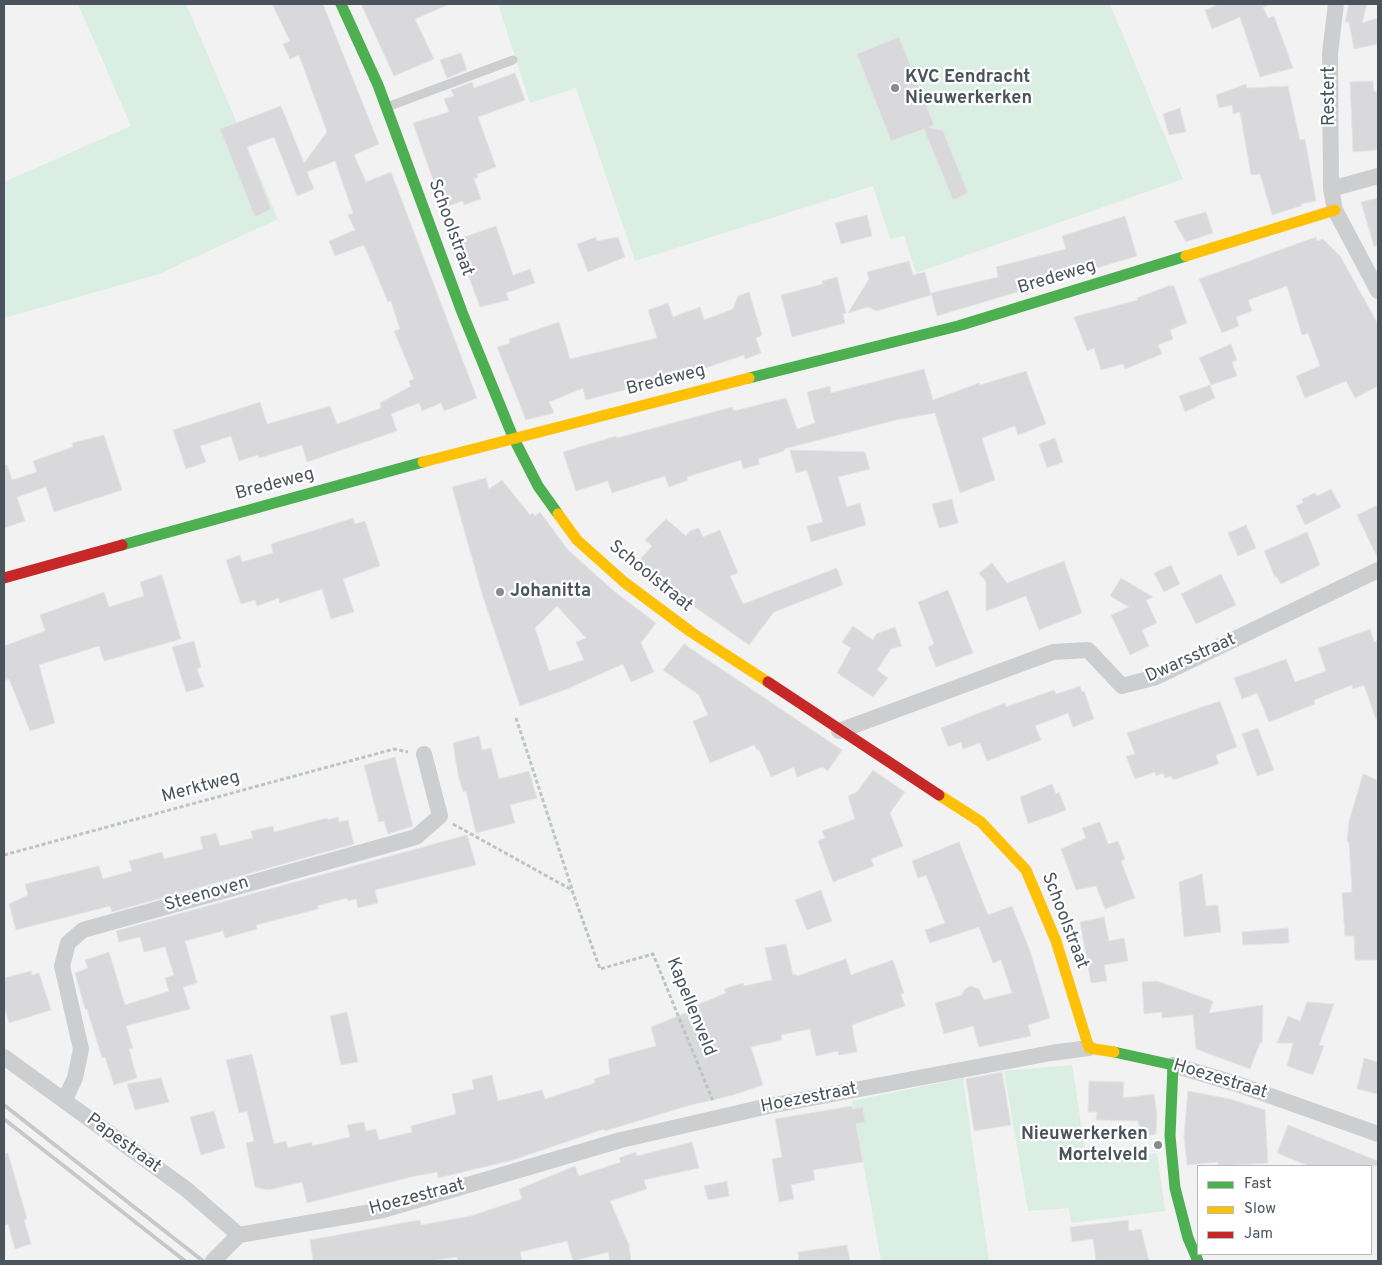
<!DOCTYPE html>
<style>
body{margin:0}
#map{position:relative;width:1382px;height:1265px;overflow:hidden;background:#f3f2f2;font-family:Overpass,sans-serif}
canvas{display:block}
.frame{position:absolute;inset:0;border:5px solid #4b545d;pointer-events:none}
.legend{position:absolute;left:1197px;top:1165px;width:175px;height:90px;box-sizing:border-box;background:#fff;border:1px solid #b7bbbe;margin:0;padding:6px 9px;list-style:none;font-size:15px;color:#4b545d}
.legend li{display:flex;align-items:center;gap:10px;height:25px}
.legend b{width:25px;border:1px solid #b7bbbe}
</style>
<div id="map">
<canvas width="1382" height="1265"></canvas>
<div class="frame"></div>
<ul class="legend">
<li><b style="height:6px;background:#4caf50"></b>Fast</li>
<li><b style="height:6px;background:#ffc107"></b>Slow</li>
<li><b style="height:6px;background:#c62828"></b>Jam</li>
</ul>
</div>
<script>
const c = document.querySelector('canvas').getContext('2d');
c.lineJoin = 'round';
function fillPath(path, color) { c.fillStyle = color; c.fill(path, 'evenodd'); }
const poly = rows => new Path2D(rows.map(r => 'M' + r).join(''));
function trace(path, color, width, dash) { c.strokeStyle = color; c.lineWidth = width; c.lineCap = dash ? 'butt' : 'round'; c.setLineDash(dash || []); c.stroke(path); }
function write(font, color, halo, rows, align = 'center') {
  c.font = font + ' Overpass,sans-serif'; c.lineWidth = 4.5; c.setLineDash([]); c.textBaseline = 'middle'; c.strokeStyle = halo; c.fillStyle = color; for (const [text, x, y, turn = 0] of rows) {
    c.save(); c.translate(x, y); c.rotate((+turn || 0) * Math.PI / 180); c.textAlign = isNaN(turn) ? turn : align; if (halo) c.strokeText(text, 0, 0); c.fillText(text, 0, 0); c.restore();
  }
}
const green = poly([
 [78,4,186,4,278,219,159,274,4,318,4,182,131,126],
 [498,4,1110,4,1183,179,916,273,904,236,890,239,873,186,635,261,576,88,530,103],
 [1072,1065,1087,1162,1157,1153,1165,1211,1071,1223,1069,1208,1028,1211,1004,1071],
 [963,1078,989,1261,881,1261,852,1101]
]);
const building = poly([
 [272,4,323,4,379,144,354,155,366,182,391,172,477,398,444,411,441,403,422,411,419,403,391,414,397,431,307,462,302,445,259,458,258,455,239,461,231,436,200,446,206,462,186,469,173,430,260,402,267,424,330,406,337,424,381,408,380,403,411,386,409,381,414,379,394,331,400,329,391,301,388,302,364,245,335,256,329,241,355,230,348,215,353,213,335,161,307,172,314,189,297,196,274,137,247,147,271,209,255,217,220,129,281,106,304,163,327,132,299,55,290,59,283,44,290,41,272,4],
 [361,4,450,4,415,19,434,59,394,76,361,4],
 [1219,4,1271,4,1263,7,1268,18,1274,16,1293,68,1260,77,1240,17,1212,29,1205,10,1219,4],
 [1349,4,1367,4,1362,23,1378,18,1378,44,1354,49,1349,22,1345,22,1349,4],
 [899,37,934,125,928,127,943,131,968,193,953,200,924,129,891,141,857,54,899,37],
 [461,53,467,70,447,78,440,60,461,53],
 [515,73,525,100,478,117,496,167,477,174,478,177,474,179,481,199,464,205,463,201,443,208,413,123,449,112,444,99,454,96,451,90,472,82,474,88,515,73],
 [1373,81,1374,92,1378,91,1378,150,1353,152,1350,82,1373,81],
 [1246,84,1247,88,1288,86,1300,140,1305,139,1316,201,1301,204,1301,206,1272,215,1260,174,1251,175,1240,112,1233,114,1232,105,1219,108,1216,95,1246,84],
 [1180,108,1186,132,1169,135,1163,114,1180,108],
 [1378,198,1378,246,1374,246,1361,202,1378,198],
 [1206,212,1213,233,1186,242,1174,221,1206,212],
 [867,215,872,236,841,244,835,223,867,215],
 [1125,216,1137,256,937,316,931,293,998,277,996,267,1066,249,1062,236,1125,216],
 [496,226,513,275,530,269,535,283,506,293,509,300,480,307,460,253,466,251,462,238,496,226],
 [596,237,597,241,618,237,625,257,588,272,577,244,596,237],
 [1316,237,1317,241,1323,239,1340,256,1378,324,1378,386,1355,398,1346,381,1305,398,1296,376,1320,366,1308,333,1302,335,1287,286,1248,300,1252,311,1236,317,1239,326,1222,333,1199,279,1316,237],
 [909,261,913,275,925,272,931,295,877,311,868,307,848,313,869,279,867,272,909,261],
 [837,277,846,313,843,314,845,323,792,337,781,295,823,284,822,281,837,277],
 [1168,286,1174,286,1187,323,1170,330,1173,339,1158,345,1162,354,1125,369,1123,364,1101,370,1094,348,1087,351,1074,317,1138,300,1137,298,1168,286],
 [749,292,762,335,756,338,761,353,745,359,744,355,696,371,586,400,583,388,549,402,554,413,526,420,497,347,510,343,509,339,559,322,570,359,657,338,648,310,668,303,673,317,700,307,704,320,733,309,738,296,749,292],
 [1231,344,1237,360,1232,362,1237,376,1211,385,1199,358,1231,344],
 [924,369,933,400,979,383,980,385,1026,371,1046,424,1018,435,1015,426,982,438,995,480,960,493,935,413,896,420,784,449,784,451,758,459,760,464,743,469,741,460,687,477,688,480,669,487,665,476,612,493,608,481,576,491,563,452,616,436,617,438,732,407,734,411,786,398,797,429,815,423,807,392,830,386,831,393,924,369],
 [1210,385,1215,398,1185,412,1179,396,1210,385],
 [104,435,122,490,54,512,46,487,17,497,25,521,4,528,4,465,7,465,12,480,37,472,33,461,73,447,72,443,104,435],
 [1055,438,1063,462,1047,468,1039,444,1055,438],
 [790,450,865,452,870,469,838,477,847,507,860,503,866,525,811,542,807,526,823,522,807,470,796,473,790,450],
 [486,478,489,489,502,480,530,515,533,513,535,516,540,512,568,550,615,592,656,623,641,643,654,672,631,682,623,664,567,689,520,706,483,597,452,487,486,478],
 [557,606,586,638,576,642,584,660,549,671,535,628,557,606],
 [1331,489,1341,507,1305,525,1296,506,1303,503,1302,499,1315,493,1317,496,1331,489],
 [952,499,958,523,939,528,932,504,952,499],
 [1378,505,1378,559,1357,515,1378,505],
 [353,518,355,524,365,521,380,566,343,579,354,612,331,619,322,589,280,603,279,598,257,606,255,600,241,604,226,560,240,555,242,562,273,553,271,544,353,518],
 [666,519,686,536,690,531,699,528,703,537,720,530,738,573,730,576,743,604,837,568,843,585,774,612,749,645,692,605,639,561,652,546,645,540,666,519],
 [1246,525,1256,548,1238,556,1228,533,1246,525],
 [1307,532,1320,565,1281,584,1276,576,1275,577,1264,551,1307,532],
 [1064,561,1082,613,1039,630,1026,596,986,611,986,582,979,573,992,563,1007,583,1064,561],
 [1171,565,1180,584,1164,592,1154,573,1171,565],
 [1221,574,1236,605,1196,624,1181,594,1221,574],
 [162,575,181,639,104,661,99,646,39,665,55,723,30,731,9,679,4,681,4,646,45,631,40,615,104,592,109,607,144,596,140,582,162,575],
 [1121,578,1153,597,1146,600,1157,623,1142,630,1149,646,1130,655,1111,615,1129,607,1110,596,1121,578],
 [948,590,973,653,936,667,928,647,934,644,918,602,948,590],
 [853,626,873,640,876,634,895,627,902,646,891,649,877,670,888,678,873,697,837,673,851,648,842,642,853,626],
 [1370,629,1374,642,1378,640,1378,718,1376,719,1364,685,1353,689,1352,685,1314,700,1315,704,1269,722,1257,693,1242,699,1234,678,1286,659,1295,682,1326,671,1318,648,1370,629],
 [194,641,201,667,197,669,204,687,186,692,172,647,194,641],
 [684,644,842,750,828,771,822,767,797,777,794,767,771,777,759,750,757,750,754,745,710,763,693,721,708,715,699,695,663,670,684,644],
 [1080,686,1082,692,1084,691,1094,719,1073,727,1068,713,1035,726,1041,740,987,761,980,743,963,749,961,742,948,747,941,728,1005,703,1006,707,1054,690,1056,694,1080,686],
 [1220,701,1237,747,1216,755,1219,764,1173,780,1171,776,1165,778,1163,773,1156,776,1155,772,1135,779,1126,756,1135,754,1127,733,1220,701],
 [1258,728,1274,770,1257,776,1242,734,1258,728],
 [479,736,482,750,491,748,499,779,529,771,537,798,510,805,515,823,476,833,466,791,463,792,458,774,453,743,479,736],
 [395,757,413,826,388,834,384,821,379,822,364,765,395,757],
 [873,770,905,792,890,813,903,846,871,859,874,866,833,882,818,841,825,838,822,831,855,819,848,796,857,792,873,770],
 [1363,774,1377,780,1378,960,1355,960,1354,936,1345,936,1342,893,1352,892,1349,842,1347,842,1349,821,1363,774],
 [1052,784,1056,794,1059,792,1066,810,1028,824,1020,797,1052,784],
 [338,817,339,822,348,820,354,844,112,912,110,906,16,930,9,904,28,895,25,884,99,866,103,879,132,871,129,861,162,852,164,859,203,849,200,837,216,833,220,846,253,838,251,831,273,826,274,832,327,818,328,820,338,817],
 [1100,822,1108,844,1118,841,1125,859,1121,861,1135,898,1105,909,1096,886,1076,890,1061,849,1086,838,1082,828,1100,822],
 [467,835,476,865,375,890,378,903,358,908,356,899,348,901,347,898,317,906,318,909,256,925,257,929,225,938,223,931,185,941,197,983,183,987,190,1009,126,1026,133,1048,129,1049,137,1078,114,1085,105,1057,102,1058,87,1009,85,1009,75,973,88,968,85,960,109,952,125,1005,169,991,165,978,174,975,165,947,144,952,140,937,119,942,116,931,467,835],
 [959,842,988,915,1012,906,1030,951,1050,1018,1028,1025,1031,1036,979,1047,973,1026,944,1034,935,1003,962,995,964,990,970,986,979,989,984,1000,1012,993,1001,960,993,963,979,927,930,943,925,930,945,923,926,875,918,878,912,861,959,842],
 [1202,874,1206,906,1218,905,1221,932,1184,937,1179,882,1202,874],
 [821,890,832,921,807,930,795,900,821,890],
 [1104,917,1109,941,1124,938,1128,961,1104,965,1107,981,1091,983,1080,922,1104,917],
 [1288,928,1289,943,1243,945,1242,932,1288,928],
 [786,944,793,975,796,974,797,976,846,959,851,975,893,960,904,993,901,994,905,1006,852,1025,857,1052,839,1055,838,1051,816,1056,810,1029,781,1035,782,1040,751,1047,763,1085,733,1095,687,1106,605,1131,604,1129,513,1160,438,1178,437,1172,411,1177,307,1203,302,1182,268,1190,255,1187,246,1143,254,1141,247,1111,239,1113,226,1060,252,1054,274,1144,286,1141,288,1148,312,1142,312,1146,350,1137,347,1125,364,1122,366,1131,376,1129,379,1140,412,1132,411,1126,456,1114,452,1094,474,1089,472,1080,492,1075,498,1101,542,1090,545,1099,595,1083,594,1079,610,1074,608,1059,656,1046,651,1027,698,1008,697,1005,726,993,724,989,743,983,744,986,772,980,765,948,786,944],
 [31,971,32,975,39,973,51,1010,9,1023,4,1007,4,978,31,971],
 [1157,981,1213,1001,1209,1013,1263,1005,1262,1043,1260,1043,1250,1069,1196,1049,1193,1015,1162,1018,1162,1012,1144,1014,1142,982,1157,981],
 [1307,1002,1334,1004,1319,1045,1324,1046,1313,1075,1287,1066,1293,1043,1277,1043,1288,1016,1300,1021,1307,1002],
 [347,1012,358,1062,341,1065,330,1016,347,1012],
 [1364,1058,1378,1062,1378,1094,1357,1089,1364,1058],
 [1002,1072,1011,1125,974,1131,966,1079,1002,1072],
 [161,1078,169,1102,135,1110,127,1084,161,1078],
 [1089,1081,1124,1082,1123,1098,1154,1094,1157,1114,1156,1134,1140,1137,1138,1121,1096,1120,1097,1112,1088,1112,1089,1081],
 [1188,1091,1230,1099,1265,1110,1268,1163,1218,1166,1218,1162,1187,1165,1184,1136,1188,1091],
 [852,1106,853,1109,863,1107,865,1122,856,1124,863,1162,813,1170,815,1180,791,1185,794,1199,779,1202,772,1159,782,1157,775,1119,852,1106],
 [214,1111,225,1148,201,1155,190,1117,214,1111],
 [1288,1125,1378,1161,1378,1166,1309,1166,1277,1153,1288,1125],
 [692,1142,699,1168,644,1180,647,1189,610,1201,629,1245,631,1261,610,1261,608,1252,573,1261,567,1241,520,1252,522,1261,458,1261,457,1257,430,1261,313,1261,310,1240,408,1222,420,1220,421,1225,471,1216,522,1199,519,1189,575,1166,579,1176,621,1162,619,1158,636,1152,637,1156,692,1142],
 [8,1153,27,1219,24,1220,31,1244,15,1249,8,1224,4,1226,4,1154,8,1153],
 [727,1181,729,1196,708,1200,704,1186,727,1181],
 [1128,1220,1129,1231,1141,1229,1149,1261,1096,1261,1093,1239,1072,1242,1070,1227,1128,1220],
 [847,1245,850,1261,799,1261,798,1252,847,1245]
]);
const path = poly([
 [516,718,572,889],
 [453,824,572,890,600,969,653,954,713,1101],
 [4,855,394,749,408,752]
]);
const lane = poly([
 [387,107,513,60]
]);
const street = poly([
 [1336,4,1330,53,1331,189,1335,210,1378,291],
 [1331,189,1378,176],
 [839,731,1053,652,1088,650,1122,686,1156,677,1378,570],
 [4,1057,186,1189,239,1235],
 [1173,1065,1237,1084,1378,1134],
 [64,1101,75,1078,81,1049,62,966,68,943,83,930,416,837,440,816,424,754],
 [213,1261,239,1235,383,1210,621,1140,764,1107,1051,1053,1089,1048]
]);
const fast = poly([
 [341,4,378,85,462,312,513,437,538,486,558,514],
 [749,378,958,326,1186,256],
 [122,545,423,462],
 [1114,1052,1173,1065,1170,1136,1175,1188,1188,1238,1198,1261]
]);
const slow = poly([
 [1186,256,1335,210],
 [423,462,749,378],
 [558,514,577,540,624,582,691,632,768,682],
 [939,795,981,822,1026,870,1056,941,1089,1048,1114,1052]
]);
const jam = poly([
 [4,578,122,545],
 [768,682,939,795]
]);
const rail = poly([
 [4,1105,203,1261],
 [4,1119,185,1261]
]);
const markers = [
 [895,88,5,"#868b91"],
 [500,592,5,"#868b91"],
 [1158,1145,5,"#868b91"]
];
const poiNames = [
 ["KVC Eendracht",905,78],
 ["Nieuwerkerken",905,99],
 ["Johanitta",510,592],
 ["Nieuwerkerken",1148,1135,"right"],
 ["Mortelveld",1148,1156,"right"]
];
const streetNames = [
 ["Restert",1330,96,-90],
 ["Schoolstraat",450,228,70],
 ["Bredeweg",1057,278,-17],
 ["Bredeweg",666,381,-14],
 ["Bredeweg",275,485,-15],
 ["Schoolstraat",650,577,39],
 ["Dwarsstraat",1191,659,-24],
 ["Merktweg",201,788,-15],
 ["Steenoven",207,895,-16],
 ["Schoolstraat",1064,921,69],
 ["Kapellenveld",690,1007,68],
 ["Hoezestraat",1220,1080,17],
 ["Hoezestraat",809,1099,-11],
 ["Papestraat",123,1144,36],
 ["Hoezestraat",417,1198,-15]
];
fillPath(green, '#daeee3');
fillPath(building, '#d9d9db');
trace(building, '#e4e4e5', 1);
trace(path, '#bbc5c2', 3, [4, 2.5]);
trace(lane, '#ccced0', 9);
trace(street, '#ccced0', 16);
trace(fast, '#4caf50', 11);
trace(slow, '#ffc107', 11);
trace(jam, '#c62828', 11);
trace(rail, '#c7c8ca', 4);
for (const [x, y, r, color] of markers) { const dot = new Path2D(); dot.arc(x, y, r, 0, 2 * Math.PI); c.fillStyle = color; c.fill(dot); trace(dot, '#fff', 2); }
write('bold 18px', '#4b545d', '#fff', poiNames, 'left');
write('18px', '#4b545d', '#fff', streetNames);
</script>
